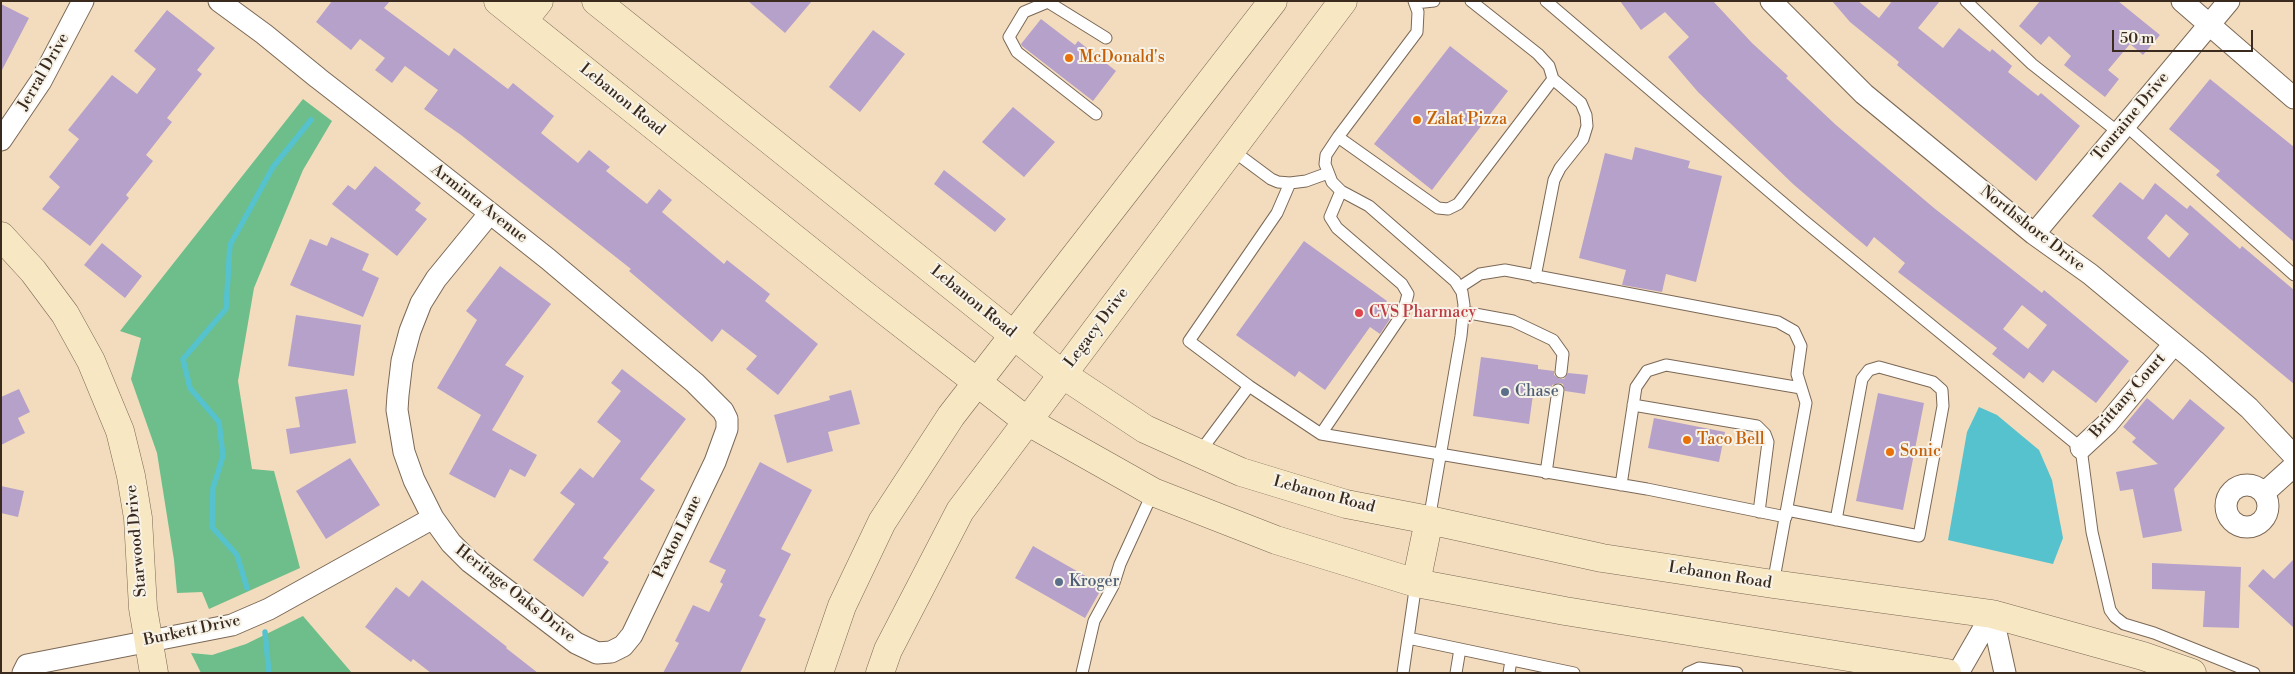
<!DOCTYPE html>
<style>
body{margin:0}
#map{position:relative;width:2295px;height:674px;overflow:hidden;background:#f3dcbd;font-family:"Libre Bodoni",serif}
canvas{display:block}
.frame{position:absolute;inset:0;border:2px solid #3b2a1e;pointer-events:none}
.scale{position:absolute;left:2112px;top:30px;width:141px;height:22px;box-sizing:border-box;border:2px solid #3b2a1e;border-top:0;padding-left:6px;font-size:15px;line-height:18px;white-space:nowrap;color:#3b2a1e;-webkit-text-stroke:4px #f7f3e8;paint-order:stroke}
</style>
<div id="map">
<canvas width="2295" height="674"></canvas>
<div class="frame"></div>
<div class="scale">50 m</div>
</div>
<script>
const c = document.querySelector('canvas').getContext('2d');
c.lineJoin = 'round';
function fillPath(path, color) { c.fillStyle = color; c.fill(path, 'evenodd'); }
const poly = rows => new Path2D(rows.map(r => 'M' + r).join(''));
function trace(path, color, width, dash) { c.strokeStyle = color; c.lineWidth = width; c.lineCap = dash ? 'butt' : 'round'; c.setLineDash(dash || []); c.stroke(path); }
function write(font, color, halo, rows, align = 'center') {
  c.font = font + ' "Libre Bodoni",serif'; c.lineWidth = 4; c.setLineDash([]); c.textBaseline = 'middle'; c.strokeStyle = halo; c.fillStyle = color; for (const [text, x, y, turn = 0] of rows) {
    c.save(); c.translate(x, y); c.rotate((+turn || 0) * Math.PI / 180); c.textAlign = isNaN(turn) ? turn : align; if (halo) c.strokeText(text, 0, 0); c.fillText(text, 0, 0); c.restore();
  }
}
const forest = poly([
 [303,99,332,121,303,170,254,288,238,381,252,469,274,471,300,568,209,609,202,592,177,593,174,560,157,453,131,379,141,338,120,331],
 [303,616,352,673,201,673,191,653,212,655,246,644]
]);
const water = poly([
 [1979,407,1997,415,2039,450,2052,480,2063,538,2053,564,1948,540,1967,432]
]);
const stream = poly([
 [247,588,237,555,212,527,213,488,223,456,219,422,190,388,183,359,226,309,230,245,273,167,311,120],
 [265,632,269,673]
]);
const building = poly([
 [332,1,390,1,384,8,449,56,454,48,508,89,513,83,554,116,541,133,578,163,589,150,610,167,606,171,647,204,659,189,672,200,662,212,724,264,727,260,770,294,765,301,818,344,778,395,746,369,757,356,722,329,712,342,629,271,631,269,461,135,424,109,438,90,405,66,392,83,375,70,385,58,360,39,351,50,316,22],
 [748,1,812,1,785,33],
 [1620,1,1713,1,1752,43,1788,76,1786,78,1836,125,1934,208,2042,293,2044,290,2129,361,2096,403,2053,370,2043,383,2029,372,2024,379,1992,354,1997,348,1898,272,1905,263,1874,237,1867,247,1849,232,1793,184,1698,92,1668,57,1689,37,1665,12,1641,30],
 [2022,305,2047,325,2028,349,2003,329],
 [1832,1,1858,1,1879,18,1892,1,1940,1,1918,28,1943,48,1959,28,1990,52,1992,49,2012,66,2008,72,2038,96,2041,93,2080,126,2036,181,1897,65,1899,62,1850,22],
 [2040,1,2118,1,2160,35,2143,55,2130,44,2108,70,2119,79,2105,97,2064,65,2071,56,2049,36,2041,45,2019,26],
 [1,4,29,18,1,72],
 [167,10,215,48,197,70,202,74,167,118,172,122,146,155,153,161,126,195,129,198,90,246,42,209,60,187,49,177,79,139,68,130,112,75,137,94,156,69,134,51],
 [1041,19,1075,45,1078,41,1116,71,1093,101,1022,46,1021,44],
 [873,30,905,54,860,112,829,87],
 [1450,46,1508,91,1432,190,1374,144],
 [2210,79,2294,147,2294,242,2216,175,2220,171,2169,129],
 [1013,107,1055,142,1024,177,982,142],
 [1635,147,1690,161,1688,168,1722,176,1696,282,1666,274,1662,292,1622,285,1626,270,1579,258,1605,153,1632,160],
 [375,166,421,203,415,210,427,219,397,256,332,204,348,185,355,190],
 [944,170,1006,219,995,232,934,184],
 [2120,182,2143,200,2155,183,2187,209,2190,205,2240,249,2242,246,2294,290,2294,384,2092,216],
 [2166,214,2189,234,2169,258,2147,238],
 [331,237,369,254,362,270,379,278,363,317,290,285,310,239,327,246],
 [1304,241,1387,301,1382,308,1392,316,1380,334,1370,327,1325,390,1299,371,1295,377,1236,335],
 [102,243,142,276,125,298,84,265],
 [500,266,551,304,505,365,524,376,492,430,537,455,525,477,510,469,495,498,449,474,481,415,437,388,477,320,466,311],
 [296,315,361,325,354,376,288,366],
 [1481,357,1538,365,1538,369,1554,371,1554,375,1560,379,1564,379,1568,373,1588,375,1585,394,1565,391,1563,384,1559,383,1552,385,1551,389,1534,387,1529,424,1473,416],
 [622,369,686,419,640,479,655,490,603,558,609,562,583,597,533,560,575,504,560,493,580,468,593,478,621,441,597,422,621,391,611,383],
 [19,389,30,412,18,418,25,433,1,445,1,397],
 [347,389,356,443,290,454,286,429,300,427,295,397],
 [851,390,860,424,828,432,833,451,787,463,774,415,830,400,829,396],
 [1878,393,1924,403,1903,510,1856,501],
 [2147,398,2173,420,2190,399,2225,428,2174,489,2182,531,2143,538,2133,489,2120,491,2116,472,2158,464,2132,442,2136,438,2123,427],
 [1654,418,1725,432,1719,462,1648,448],
 [350,458,380,505,326,539,296,491],
 [760,462,812,490,781,549,791,554,759,616,766,619,740,673,663,673,679,643,675,641,693,605,709,612,723,584,720,582,726,570,709,562],
 [1,486,24,491,18,517,1,513],
 [1033,546,1103,586,1085,618,1015,578],
 [2294,559,2294,628,2248,586,2263,569,2274,579],
 [2152,563,2241,567,2239,628,2203,627,2205,591,2152,589],
 [422,580,507,647,506,648,538,673,431,673,413,659,411,662,365,627,396,587,409,597]
]);
const lane = poly([
 [1414,1,1418,12,1417,32,1338,137,1326,155,1325,164,1332,182,1341,191,1369,206,1455,281,1462,292,1464,305,1461,336,1429,520],
 [1471,1,1538,54,1549,66,1553,79,1581,103,1586,115,1587,126,1583,139,1560,168,1554,180,1535,277],
 [1546,1,1803,220,2081,448,2092,532,2110,610,2115,617,2124,624,2154,633,2254,673],
 [1966,1,2032,64,2118,132],
 [1415,3,1434,1],
 [1096,114,1017,52,1009,37,1024,12,1048,2,1106,38],
 [2124,124,2294,275],
 [1338,137,1438,208,1448,209,1458,204,1553,79],
 [1232,150,1271,179,1278,182,1290,183,1306,181,1328,173],
 [1290,183,1277,213,1189,341,1249,386,1321,434,1647,489,1786,517],
 [1460,287,1480,274,1505,270,1778,322,1794,331,1801,346,1797,374,1806,403,1773,584],
 [1464,312,1513,321,1553,340,1563,354,1561,372],
 [1633,405,1757,426,1765,434,1768,442,1759,512],
 [1321,434,1403,313,1408,294,1402,284,1337,228,1330,217,1341,191],
 [1199,453,1249,386],
 [1546,473,1558,390],
 [1621,485,1636,387,1647,371,1666,365,1801,388],
 [1787,510,1919,536,1943,406,1942,390,1933,382,1879,367,1869,370,1862,379,1836,520],
 [1408,638,1574,673],
 [1082,673,1094,621,1113,586,1120,564,1153,492],
 [1403,673,1416,583],
 [1456,673,1460,649],
 [1509,673,1511,660],
 [1688,673,1699,668,1737,673]
]);
const street = poly([
 [219,1,264,34,318,78,381,127,490,213,548,259,695,383,723,411,727,419,727,429,715,462,632,635,623,646,611,652,597,653,576,643,470,562,451,543,433,518,414,480,404,452,397,410,398,395,402,361,410,331,421,303,436,279,490,213],
 [1771,1,1864,94,2034,234,2090,274,2195,361,2249,408,2294,456],
 [2182,1,2294,98],
 [1,140,41,81,83,1],
 [2034,234,2229,1],
 [2081,448,2108,423,2174,344],
 '2226 506a21 21 0 1 1 42 0a21 21 0 1 1-42 0Z',
 [2264,493,2294,466],
 [1992,614,2005,673],
 [23,673,27,665,232,625,269,609,433,518],
 [1958,673,1992,614]
]);
const secondary = poly([
 [498,1,866,296,1027,421,1153,492,1276,540,1416,583,1565,611,1947,673],
 [596,1,1062,374,1145,429,1241,472,1346,504,1429,520,1602,558,1773,584,1992,614,2143,656,2192,673],
 [523,21,539,1],
 [1,236,33,271,65,314,91,361,120,431,131,476,138,518,143,608,154,673],
 [1416,583,1429,520],
 [819,673,842,606,882,522,951,416,1273,1],
 [880,673,888,650,960,511,1343,1]
]);
const markers = [
 [1069,58,5,"#e8710a"],
 [1417,120,5,"#e8710a"],
 [1359,313,5,"#e0444e"],
 [1505,392,5,"#5c6f8a"],
 [1687,440,5,"#e8710a"],
 [1890,452,5,"#e8710a"],
 [1059,582,5,"#5c6f8a"]
];
const foodNames = [
 ["McDonald's",1079,58],
 ["Zalat Pizza",1427,120],
 ["Taco Bell",1697,440],
 ["Sonic",1900,452]
];
const streetNames = [
 ["Jerral Drive",44,72,-60],
 ["Lebanon Road",622,100,39],
 ["Touraine Drive",2131,117,-50],
 ["Arminta Avenue",479,204,38],
 ["Northshore Drive",2032,229,38],
 ["Lebanon Road",973,302,39],
 ["Legacy Drive",1097,328,-53],
 ["Brittany Court",2128,396,-49],
 ["Lebanon Road",1324,495,15],
 ["Paxton Lane",678,537,-64],
 ["Starwood Drive",137,541,-95],
 ["Lebanon Road",1720,576,9],
 ["Heritage Oaks Drive",515,594,38],
 ["Burkett Drive",192,631,-12]
];
const healthNames = [
 ["CVS Pharmacy",1369,313]
];
const serviceNames = [
 ["Chase",1515,392],
 ["Kroger",1069,582]
];
fillPath(forest, '#6dbe8a');
fillPath(water, '#55c2cd');
trace(stream, '#55c2cd', 5.5);
fillPath(building, '#b6a1ca');
trace(lane, '#7b6856', 13);
trace(street, '#7b6856', 23);
trace(secondary, '#7b6856', 29);
trace(lane, '#fff', 11);
trace(street, '#fff', 21);
trace(secondary, '#f7e8c3', 28);
for (const [x, y, r, color] of markers) { const dot = new Path2D(); dot.arc(x, y, r, 0, 2 * Math.PI); c.fillStyle = color; c.fill(dot); trace(dot, '#f7f3e8', 2); }
write('16px', '#c56008', '#f7f3e8', foodNames, 'left');
write('16px', '#3b2a1e', '#f7f3e8', streetNames);
write('16px', '#be3a42', '#f7f3e8', healthNames, 'left');
write('16px', '#4e5e75', '#f7f3e8', serviceNames, 'left');
</script>
